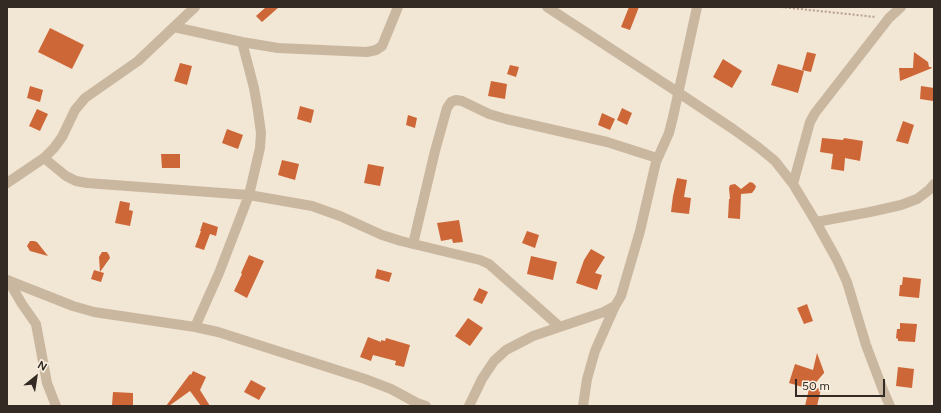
<!DOCTYPE html>
<style>
body{margin:0}
#map{position:relative;width:941px;height:413px;overflow:hidden;background:#f2e6d5;font-family:Figtree,sans-serif}
canvas{display:block}
.frame{position:absolute;inset:0;border:8px solid #332a24;pointer-events:none}
.north{position:absolute;left:16px;top:357px;width:40px;height:40px;-webkit-text-stroke:3px #faf0e1;paint-order:stroke;rotate:30deg;font-size:11px;font-weight:700;line-height:16px;text-align:center;color:#332a24}
.north::after{content:'';display:block;margin:auto;width:14px;height:18px;background:#332a24;clip-path:polygon(50% 0,100% 100%,50% 72%,0 100%)}
.scale{position:absolute;left:795px;top:379px;width:90px;height:18px;box-sizing:border-box;border:2px solid #332a24;border-top:0;padding-left:5px;font-size:12px;line-height:14px;white-space:nowrap;color:#332a24;-webkit-text-stroke:3px #faf0e1;paint-order:stroke}
</style>
<div id="map">
<canvas width="941" height="413"></canvas>
<div class="frame"></div>
<div class="north">N</div>
<div class="scale">50 m</div>
</div>
<script>
const c = document.querySelector('canvas').getContext('2d');
c.lineJoin = 'round';
function fillPath(path, color) { c.fillStyle = color; c.fill(path, 'evenodd'); }
const poly = rows => new Path2D(rows.map(r => 'M' + r).join(''));
function trace(path, color, width, dash) { c.strokeStyle = color; c.lineWidth = width; c.lineCap = dash ? 'butt' : 'round'; c.setLineDash(dash || []); c.stroke(path); }
const building = poly([
 [266,7,279,7,262,22,256,16],
 [629,7,639,7,630,30,621,27],
 [50,28,84,45,72,69,38,52],
 [807,52,816,54,811,72,802,70],
 [914,52,928,62,929,67,931,67,932,68,900,81,899,68,913,68],
 [723,59,742,71,732,88,713,77],
 [180,63,192,66,187,85,174,81],
 [778,64,804,71,798,93,771,85],
 [510,65,519,67,516,77,507,74],
 [491,81,507,84,505,99,488,96],
 [30,86,43,90,40,102,27,98],
 [921,86,934,88,933,101,920,99],
 [300,106,314,110,311,123,297,119],
 [622,108,632,113,627,125,617,120],
 [37,109,48,114,40,131,29,126],
 [602,113,615,119,610,130,598,125],
 [408,115,417,118,415,128,406,125],
 [903,121,914,125,908,144,896,141],
 [227,129,243,135,238,149,222,143],
 [822,138,843,140,844,138,863,141,860,161,845,158,844,171,831,169,833,154,820,152],
 [161,154,180,154,180,168,162,168],
 [282,160,299,164,295,180,278,175],
 [368,164,384,167,380,186,364,183],
 [677,178,687,180,684,197,691,198,689,214,671,212,673,196],
 [750,182,753,183,756,186,755,189,752,193,741,194,740,219,728,218,729,199,730,199,729,188,730,185,735,184,741,189],
 [120,201,130,203,129,210,133,211,130,226,115,223],
 [459,220,463,242,453,243,452,239,441,241,437,223],
 [203,222,218,227,216,236,210,234,204,250,195,247,201,231,200,231],
 [527,231,539,235,535,248,522,243],
 [30,241,34,241,37,242,48,256,30,251,27,246],
 [591,249,605,257,595,273,602,275,597,290,576,283,584,260],
 [102,252,107,252,109,255,110,258,100,272,99,257],
 [249,255,264,261,247,298,234,291,242,274,241,273],
 [531,256,557,262,553,280,527,274],
 [377,269,392,273,389,282,375,278],
 [94,270,104,273,101,282,91,279],
 [903,277,921,279,919,298,899,296,900,285,902,285],
 [479,288,488,292,482,304,473,300],
 [807,304,813,321,804,324,797,308],
 [468,318,483,328,470,346,455,336],
 [900,323,917,324,915,342,898,341,898,339,896,338,897,329,900,329],
 [368,337,381,342,381,340,385,341,386,338,410,345,404,367,395,365,396,361,373,355,371,361,360,357],
 [817,353,824,372,824,373,812,387,821,389,817,406,805,406,809,389,789,383,795,364,813,370],
 [898,367,914,369,912,388,896,386],
 [193,371,206,377,200,390,210,406,201,406,190,391,169,406,166,406,190,374,191,375],
 [251,380,266,388,259,400,244,392],
 [113,392,133,393,133,406,118,406,112,405]
]);
const path = poly([
 [781,7,876,17]
]);
const street = poly([
 [547,7,679,93,733,129,758,147,775,161,793,184,816,222,837,260,847,282,866,345,883,390,890,406],
 [174,27,242,42,278,48,367,52,376,50,382,46,398,7],
 [44,158,66,176,76,181,87,183,249,195,312,206,340,216,382,235,401,241,480,260,489,264,560,327],
 [7,183,44,158,54,148,62,137,75,110,85,98,138,61,195,7],
 [793,184,810,122,815,113,889,18,901,7],
 [816,222,870,212,901,205,917,199,929,190,934,184],
 [413,244,435,151,447,108,451,102,456,100,462,101,489,114,506,119,607,142,657,158],
 [7,280,73,306,94,312,195,327,218,332,365,379,391,389,417,403,426,406],
 [8,280,22,304,36,324,47,383,56,406],
 [195,327,219,273,249,195,260,148,261,133,258,111,254,88,242,42],
 [469,406,482,379,494,361,506,350,533,336,604,312,615,306],
 [583,406,587,379,595,351,615,306,621,296,640,231,656,162,669,133,673,117,697,7]
]);
fillPath(building, '#ce6737');
trace(path, '#b6a18b', 2, [2, 2]);
trace(street, '#cab7a0', 10);
</script>
